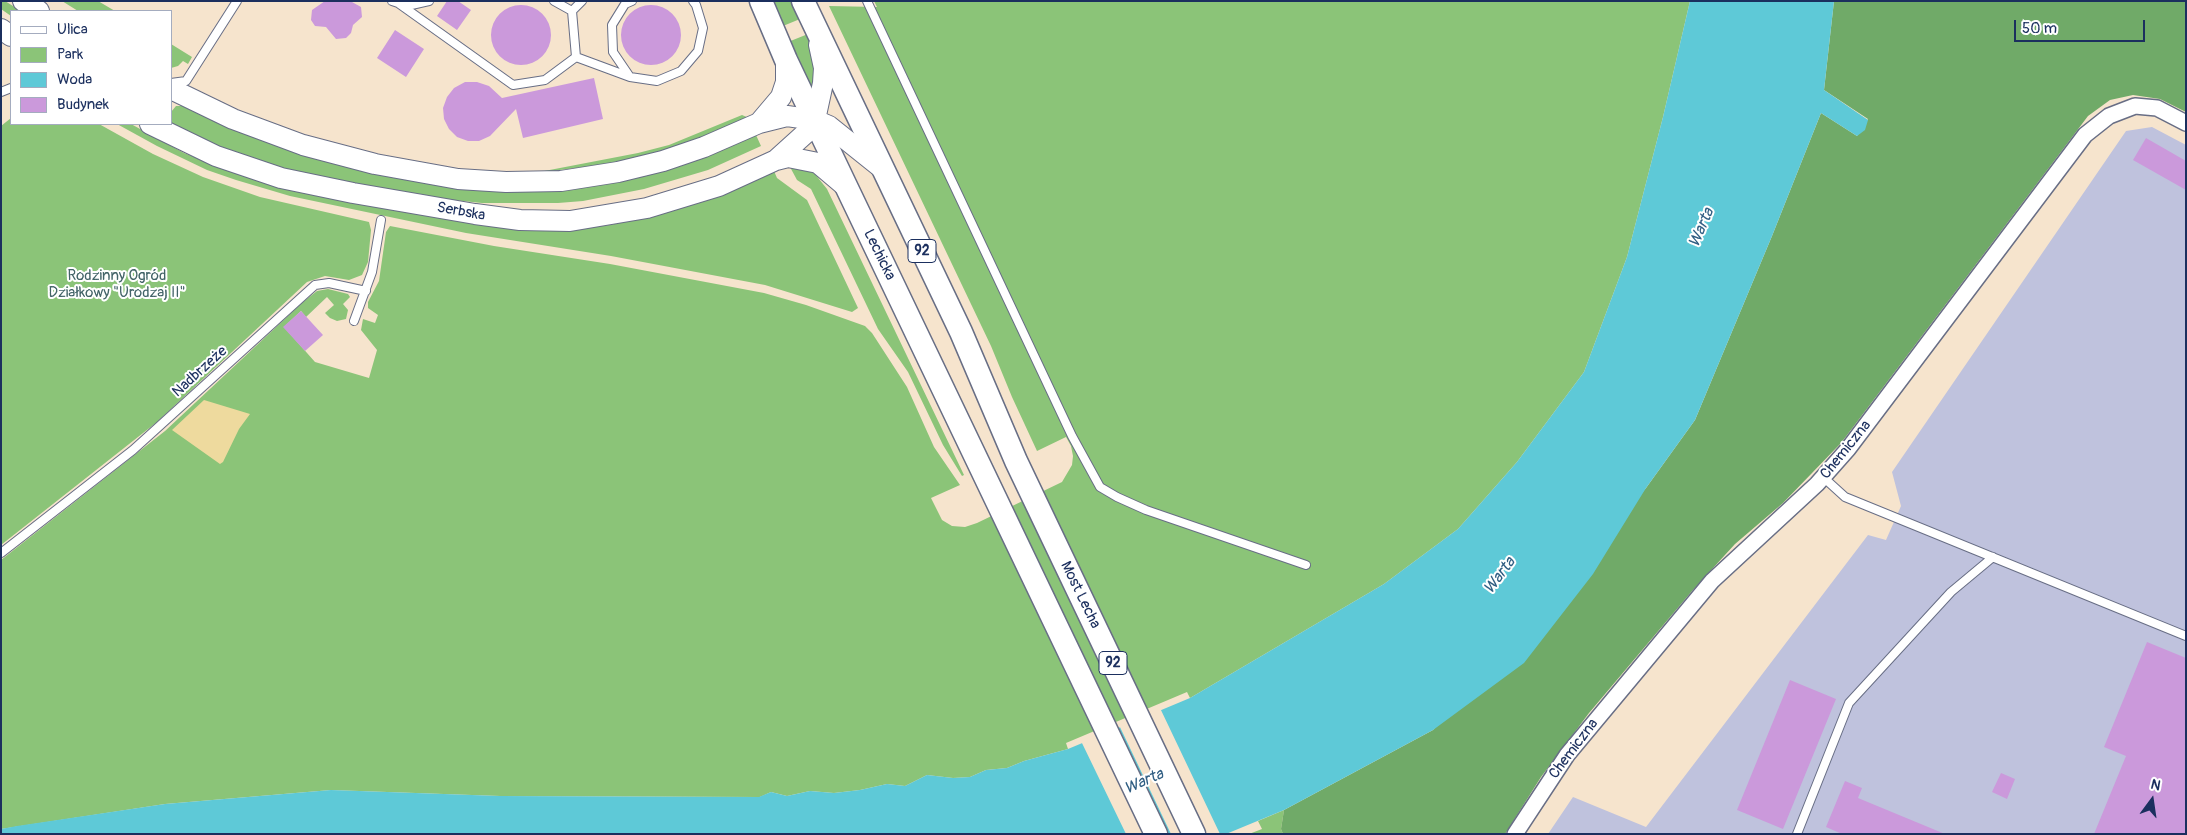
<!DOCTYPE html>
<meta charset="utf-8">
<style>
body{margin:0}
#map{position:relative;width:2187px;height:835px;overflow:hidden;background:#f6e4cd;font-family:Pangolin,sans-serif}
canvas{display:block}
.frame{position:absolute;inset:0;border:2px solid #1b2f5e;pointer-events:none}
.legend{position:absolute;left:10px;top:10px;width:162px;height:115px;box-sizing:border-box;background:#fff;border:1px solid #a4acbf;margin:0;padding:6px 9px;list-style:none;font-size:15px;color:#1b2f5e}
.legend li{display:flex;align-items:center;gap:10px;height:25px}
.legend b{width:25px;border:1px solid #a4acbf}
.north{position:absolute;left:2127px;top:775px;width:50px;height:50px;-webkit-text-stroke:4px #fff;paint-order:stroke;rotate:14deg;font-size:14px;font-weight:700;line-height:20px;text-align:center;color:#1b2f5e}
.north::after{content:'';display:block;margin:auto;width:18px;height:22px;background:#1b2f5e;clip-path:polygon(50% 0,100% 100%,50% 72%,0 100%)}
.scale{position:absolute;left:2014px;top:20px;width:131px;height:22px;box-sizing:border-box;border:2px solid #1b2f5e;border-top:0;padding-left:6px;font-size:15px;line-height:18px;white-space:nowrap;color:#1b2f5e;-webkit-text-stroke:4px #fff;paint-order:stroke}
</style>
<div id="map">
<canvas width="2187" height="835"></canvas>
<div class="frame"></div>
<ul class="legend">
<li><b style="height:6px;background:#fff"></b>Ulica</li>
<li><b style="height:14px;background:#8bc478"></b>Park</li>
<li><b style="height:14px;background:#5ec9d7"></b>Woda</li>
<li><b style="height:14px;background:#cb99db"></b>Budynek</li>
</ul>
<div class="north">N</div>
<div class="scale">50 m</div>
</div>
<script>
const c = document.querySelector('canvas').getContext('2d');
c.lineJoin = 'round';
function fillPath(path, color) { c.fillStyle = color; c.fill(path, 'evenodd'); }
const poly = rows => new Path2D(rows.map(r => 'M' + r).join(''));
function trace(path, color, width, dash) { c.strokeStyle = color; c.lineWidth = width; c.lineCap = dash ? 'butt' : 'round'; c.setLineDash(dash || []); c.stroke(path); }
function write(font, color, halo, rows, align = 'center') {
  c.font = font + ' Pangolin,sans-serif'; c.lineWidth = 4; c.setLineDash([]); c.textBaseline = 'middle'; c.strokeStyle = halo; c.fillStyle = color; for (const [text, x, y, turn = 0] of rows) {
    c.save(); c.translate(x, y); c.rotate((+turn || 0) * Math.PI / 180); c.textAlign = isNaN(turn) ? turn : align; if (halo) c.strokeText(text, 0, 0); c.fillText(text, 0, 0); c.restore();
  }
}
const industrial = poly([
 [2152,127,2186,145,2186,834,1548,834,1573,797,1646,827,1868,535,1886,540,1901,506,1892,472,2126,131]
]);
const green = poly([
 [1,1,5,1,21,11,11,11,11,16,1,9],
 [62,1,98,1,115,11,78,11],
 [773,1,791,1,800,19,783,26],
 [874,1,1690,1,1663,117,1627,257,1584,372,1517,462,1458,529,1384,584,1190,698,1187,692,1066,743,1068,749,1024,761,1007,768,986,770,970,777,953,778,927,775,905,786,887,784,860,790,834,793,810,791,787,796,771,792,760,797,500,796,331,790,165,804,1,829,1,560,165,431,303,302,317,291,328,289,348,294,350,297,343,304,348,310,346,319,337,321,330,318,325,313,334,305,327,297,306,317,301,311,284,327,315,362,369,378,377,350,361,330,363,319,375,323,378,315,368,308,368,302,379,281,386,232,390,226,494,246,610,264,764,293,806,305,865,326,872,333,907,387,934,447,960,485,931,498,942,520,952,526,965,527,977,523,1062,482,1072,465,1073,456,1071,446,1066,437,1037,451,1012,397,991,346,829,6,877,7],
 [808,34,813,48,816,81,811,89,788,42],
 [171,44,192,57,188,64,183,61,178,66,171,68],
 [176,106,183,106,255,138,342,166,483,191,504,191,600,185,663,171,703,158,756,135,761,146,708,170,644,189,583,201,558,203,482,203,444,199,300,173,262,163,222,148,174,126,171,122,171,112],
 [742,115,749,118,674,148,611,164,534,173,638,153,669,145],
 [11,118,11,124,99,124,153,154,203,177,260,197,369,222,371,230,368,262,362,275,349,280,325,276,307,282,157,422,1,545,1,126],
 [117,124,131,124,184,153,238,174,264,182,513,229,536,231,610,225,678,209,716,197,774,171,777,178,807,200,858,308,852,312,765,285,611,256,466,233,290,196,236,180,207,170,157,146],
 [790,167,807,170,815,174,827,189,964,475,962,476,943,445,908,372,878,329,811,189,797,180],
 [1284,810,1281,829,1283,834,1249,834,1262,829,1258,821]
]);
const forest = poly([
 [1834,1,2186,1,2186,112,2160,99,2133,95,2110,100,2088,116,1841,443,1783,503,1735,544,1692,591,1589,713,1541,777,1505,834,1283,834,1281,829,1284,810,1433,730,1646,488,1695,420,1772,236,1821,113,1857,136,1868,119,1824,90]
]);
const sand = poly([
 [204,400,250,414,239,429,223,462,220,464,172,430]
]);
const water = poly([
 [1690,1,1834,1,1824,90,1868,120,1865,130,1857,136,1821,113,1772,236,1695,420,1646,488,1593,574,1524,663,1433,730,1284,810,1226,834,1,834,1,829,17,826,165,804,331,790,500,796,759,797,771,792,787,796,810,791,834,793,860,790,887,784,905,786,927,775,953,778,970,777,986,770,1007,768,1024,761,1068,749,1190,698,1384,584,1458,529,1517,462,1584,372,1627,257,1663,117]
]);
const pier = poly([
 [1160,708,1220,834,1171,834,1119,725],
 [1116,726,1168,834,1126,834,1081,741]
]);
const building = poly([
 [325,1,352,2,361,7,362,17,353,25,351,33,346,38,336,39,326,27,315,26,311,20,312,10],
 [447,1,458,1,471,10,457,30,437,16],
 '491 35a30 30 0 1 1 60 0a30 30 0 1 1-60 0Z',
 '621 35a30 30 0 1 1 60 0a30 30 0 1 1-60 0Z',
 [395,30,424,49,406,77,377,58],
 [594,78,603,119,523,138,516,109,490,136,479,141,468,141,457,137,449,129,444,119,443,108,447,97,454,88,465,82,477,82,489,86,502,98],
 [2146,138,2186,161,2186,190,2133,160],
 [301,311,323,335,305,351,283,327],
 [2147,642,2186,658,2186,834,2094,834,2126,756,2104,747],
 [1790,680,1836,699,1783,829,1737,810],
 [2001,773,2015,779,2007,799,1992,792],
 [1845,781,1862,788,1858,798,1945,834,1842,834,1826,827]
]);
const lane = poly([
 [392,1,407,6,429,1],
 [554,1,572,11,582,1],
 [632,1,625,4,612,25,613,52,630,77,657,81,681,71,698,51,703,28,696,5,693,1],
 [867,1,1072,436,1100,487,1117,497,1146,510,1306,565],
 [398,3,513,85,545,80,576,57],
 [572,11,576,57,630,77],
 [171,83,186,81,237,1],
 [1,92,11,88],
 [354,321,372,272,381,220],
 [1823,477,1845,497,2186,636],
 [1,553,133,450,315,285,329,283,366,291],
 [1797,834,1849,703,1951,592,1993,557]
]);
const street = poly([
 [1515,834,1567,755,1712,581,1817,484,1848,449,2085,135,2109,116,2135,106,2157,108,2186,123]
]);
const secondary = poly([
 [23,1,39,11],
 [1,29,11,36],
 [171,89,233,119,303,145,375,164,458,179,506,182,561,181,618,172,663,161,704,147,759,123,787,116,815,120,829,126,884,170],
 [759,123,781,97,786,82,786,60],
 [150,124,216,156,281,178,353,193,475,214,520,220,570,221,647,208,719,186,776,160,788,157,818,163,844,185],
 [776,160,807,132,815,120,823,83,824,68,819,45]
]);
const primary = poly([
 [761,1,786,60,846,186,1156,834],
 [803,1,961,332,1016,461,1194,834]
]);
const shields = [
 [922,251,28],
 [1113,663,28]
];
const shieldNames = [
 ["92",922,251],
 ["92",1113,663]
];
const streetNames = [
 ["Serbska",461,212,10],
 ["Lechicka",879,255,64],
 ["Nadbrzeże",200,372,-42],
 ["Chemiczna",1846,450,-51],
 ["Most Lecha",1080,595,64],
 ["Chemiczna",1574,749,-53]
];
const parkNames = [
 ["Rodzinny Ogród",117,276],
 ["Działkowy \"Urodzaj II\"",117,293]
];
const waterNames = [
 ["Warta",1702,228,-67],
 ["Warta",1500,576,-53],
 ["Warta",1144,782,-24]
];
fillPath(industrial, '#bfc2dd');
fillPath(green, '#8bc478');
fillPath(forest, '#70aa68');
fillPath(sand, '#eeda9e');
fillPath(water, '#5ec9d7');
fillPath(pier, '#f6e4cd');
fillPath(building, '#cb99db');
trace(lane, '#686e85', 10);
trace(street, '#686e85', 18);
trace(secondary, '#686e85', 22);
trace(primary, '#686e85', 25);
trace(lane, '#fff', 8);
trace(street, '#fff', 15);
trace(secondary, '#fff', 20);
trace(primary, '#fff', 22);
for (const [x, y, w] of shields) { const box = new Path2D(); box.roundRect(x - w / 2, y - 11.5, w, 23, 4); c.fillStyle = '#fff'; c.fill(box); trace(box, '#1b2f5e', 1); }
write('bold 14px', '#1b2f5e', null, shieldNames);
write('15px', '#1b2f5e', '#fff', streetNames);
write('15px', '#426367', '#fff', parkNames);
write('italic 16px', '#2f5d82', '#fff', waterNames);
</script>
